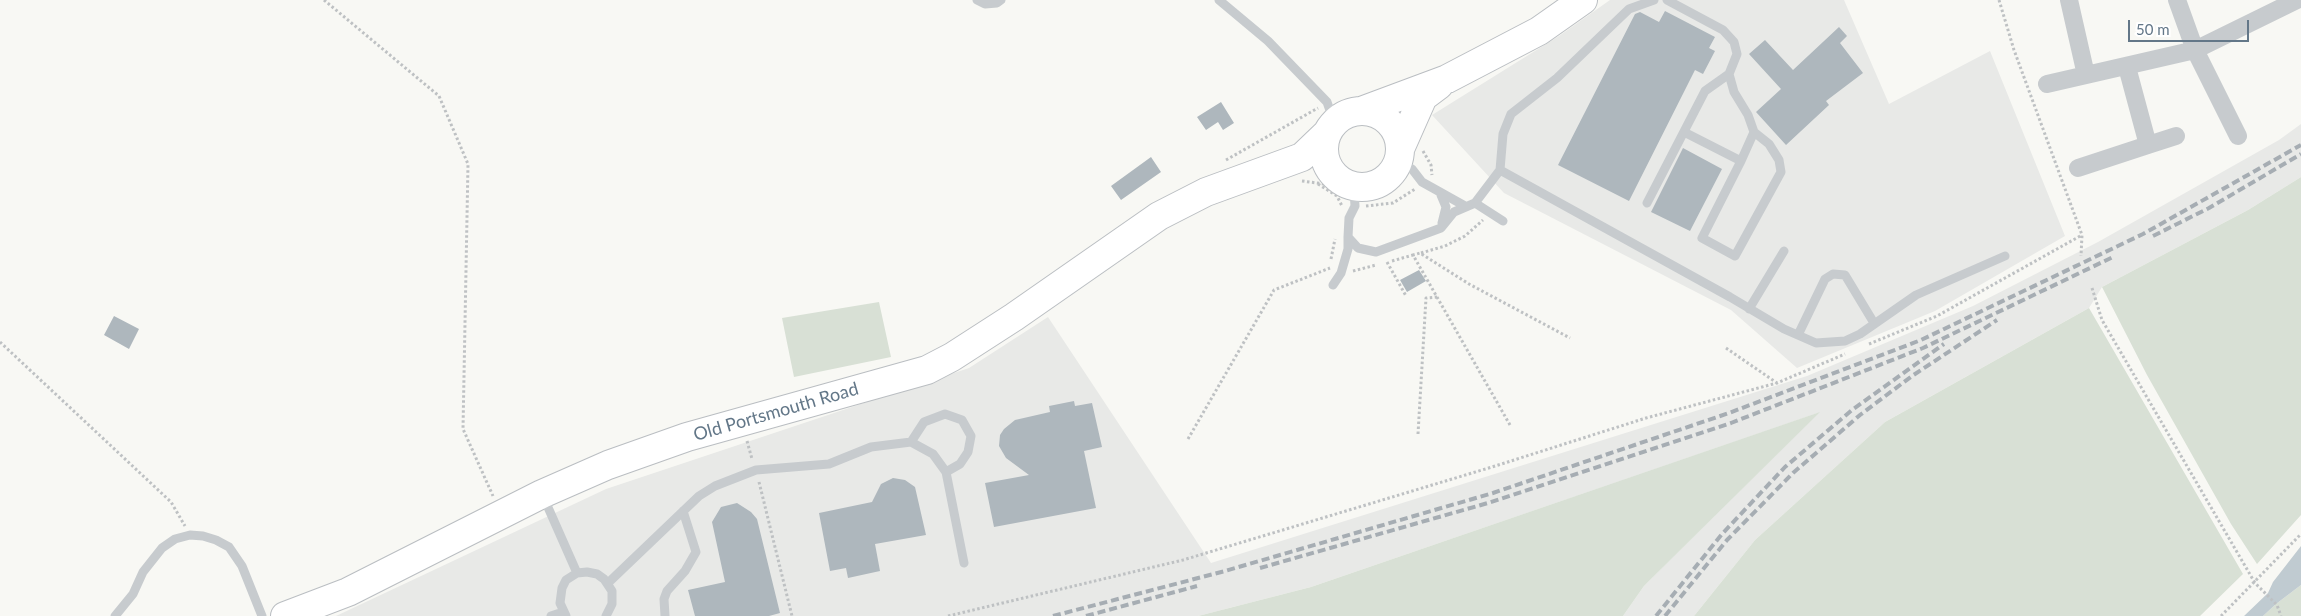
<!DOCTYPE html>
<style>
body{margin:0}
#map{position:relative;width:2301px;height:616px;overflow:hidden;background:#f8f8f4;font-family:Lato,sans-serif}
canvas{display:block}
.scale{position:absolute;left:2128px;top:20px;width:121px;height:22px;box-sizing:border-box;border:2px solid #637788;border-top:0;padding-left:6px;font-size:15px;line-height:18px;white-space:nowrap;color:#637788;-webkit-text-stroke:4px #fff;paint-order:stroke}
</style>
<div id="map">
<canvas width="2301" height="616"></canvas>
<div class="scale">50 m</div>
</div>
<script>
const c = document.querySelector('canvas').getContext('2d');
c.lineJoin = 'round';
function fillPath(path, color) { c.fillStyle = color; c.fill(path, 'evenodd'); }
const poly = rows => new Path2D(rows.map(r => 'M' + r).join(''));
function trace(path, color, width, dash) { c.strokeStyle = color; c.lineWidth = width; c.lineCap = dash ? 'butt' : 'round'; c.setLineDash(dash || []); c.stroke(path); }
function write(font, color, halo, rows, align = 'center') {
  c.font = font + ' Lato,sans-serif'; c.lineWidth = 5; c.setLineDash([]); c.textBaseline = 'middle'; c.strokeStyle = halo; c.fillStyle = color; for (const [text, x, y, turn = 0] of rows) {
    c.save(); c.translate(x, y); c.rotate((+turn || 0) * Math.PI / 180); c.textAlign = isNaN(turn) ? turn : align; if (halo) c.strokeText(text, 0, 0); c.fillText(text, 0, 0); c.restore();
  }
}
const built = poly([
 [1610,0,1844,0,1889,104,1990,51,2065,236,1935,311,1797,368,1731,310,1504,193,1432,115,1559,36],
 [2301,124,2301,177,2248,210,2102,287,2089,308,1885,422,1755,540,1694,616,1623,616,1644,586,1818,413,1311,587,1198,616,336,616,606,489,969,368,1048,317,1211,563,1807,376,1973,306,2098,242,2279,140]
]);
const green = poly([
 [2301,177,2301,515,2257,564,2231,524,2147,375,2102,287,2248,210],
 [879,302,891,357,794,377,782,318],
 [2089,308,2243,574,2200,616,1694,616,1755,540,1885,422],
 [1820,412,1644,586,1623,616,1198,616,1311,587],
 [2301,585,2301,616,2263,616,2276,604]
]);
const water = poly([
 [2301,546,2301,585,2276,604,2263,616,2244,616,2268,593,2273,582]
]);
const building = poly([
 [1665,11,1715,37,1709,48,1715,51,1703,74,1695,70,1629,201,1558,165,1635,14,1640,12,1659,22],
 [1839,27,1847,36,1840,43,1863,73,1826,101,1829,105,1786,145,1756,112,1781,89,1749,54,1765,40,1793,70],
 [1221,102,1234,123,1223,130,1218,122,1206,130,1197,117],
 [1683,148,1722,169,1690,231,1651,212],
 [1151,157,1161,172,1121,200,1111,186],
 [1419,270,1426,281,1407,292,1400,280],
 [114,316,139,329,129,349,104,335],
 [1074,401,1075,406,1092,403,1102,447,1084,451,1096,508,994,527,985,483,1029,475,1006,458,999,446,1000,435,1004,429,1015,420,1050,412,1049,406],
 [893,478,905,480,915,487,926,535,875,544,880,571,848,578,846,568,830,571,819,513,872,502,881,484],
 [737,503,751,512,757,519,780,613,769,616,695,616,688,590,725,582,712,522,721,507]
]);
const path = poly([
 [324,0,439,96,468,164,463,429,493,496],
 [1999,0,2014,50,2082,235,2081,256],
 [1423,151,1431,165,1432,175],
 [1226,160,1318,108],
 [1302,181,1332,185,1337,189],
 [1318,184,1337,196,1342,206],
 [1366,206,1393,203,1415,189],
 [1421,253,1445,246,1465,236,1483,220],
 [1331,259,1335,239],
 [1392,261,1413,255],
 [1387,262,1406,296],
 [1353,271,1376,265],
 [2092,288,2102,320,2255,583,2277,605,2281,616],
 [0,342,171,502,185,526],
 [1869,344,1937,316,2082,235],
 [1726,348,1777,383],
 [1510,425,1413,255,1420,253,1469,284,1570,338],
 [1418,434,1426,298,1437,297],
 [1188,439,1274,290,1330,268],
 [747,441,752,459],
 [759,482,792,616],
 [948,616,1183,560,1492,467,1646,418,1777,383,1845,354],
 [2221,616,2301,534]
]);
const service = poly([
 [977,0,985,4,997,3,1001,0],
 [1219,0,1268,41,1327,102,1334,122],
 [1667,0,1723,30,1734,42,1737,54,1729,74,1734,92,1748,115,1754,132,1741,161,1702,238,1735,256,1781,172,1779,160,1769,144,1754,132],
 [1684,132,1741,161],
 [1399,161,1412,169,1422,182,1465,206],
 [1500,170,1730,297,1784,329,1816,343,1845,341,1860,334,1916,295,2005,256],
 [1348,185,1354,190,1355,206,1349,218,1348,237,1358,248,1376,252,1441,228,1454,212,1475,203,1500,170,1503,134,1511,114,1557,78,1629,9,1654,0],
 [1441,195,1446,207,1442,223],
 [1475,203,1503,221],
 [1647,203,1705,91,1729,74],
 [1333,285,1341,273,1348,249,1348,237],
 [1749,309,1784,251],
 [1798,335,1825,279,1833,274,1845,275,1874,323],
 [911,442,924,422,945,414,962,420,971,436,968,452,960,464,946,472],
 [543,496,577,573],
 [608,583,699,496,715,486,756,470,829,464,871,447,911,442,933,454,946,472,964,563],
 [115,616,133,594,143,572,162,548,175,539,190,535,203,536,216,540,229,547,242,566,262,616],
 [551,616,563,612],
 [566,616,560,603,562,588,566,580,577,573,587,572,597,574,604,579,612,591,612,604,606,616],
 [665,616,664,599,667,591,685,571,696,552,683,511]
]);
const minor = poly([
 [2069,0,2086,75],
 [2177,0,2195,50,2238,136],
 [2047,84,2195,50,2297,0],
 [2148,145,2176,136],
 [2078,168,2148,145,2127,67]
]);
const primary = poly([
 '1324 149a38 38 0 1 1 76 0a38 38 0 1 1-76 0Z',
 [1361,111,1447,79,1539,31,1583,0],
 [1400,149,1423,97,1439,85],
 [285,616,348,592,542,494,608,465,687,437,927,370,952,357,1014,317,1159,216,1206,192,1302,157,1325,135]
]);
const rail = poly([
 [2153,236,2209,208,2301,154],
 [1260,568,1488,503,1731,423,1923,348,2113,257],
 [1053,616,1225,571,1493,493,1729,413,1921,340,2143,234,2301,145],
 [1086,616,1197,586],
 [1656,616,1722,534,1785,467,1852,410,1944,344],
 [1665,616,1727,540,1793,473,1860,415,1912,376,1997,320]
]);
const streetNames = [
 ["Old Portsmouth Road",776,412,-16]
];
fillPath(built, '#e8e9e7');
fillPath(green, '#d8e0d5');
fillPath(water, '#c0cbd1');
fillPath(building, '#aeb7bd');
trace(primary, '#babec2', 30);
trace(path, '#bec1c3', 3, [2.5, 2.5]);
trace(service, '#c7cbce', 9);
trace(minor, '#c7cbce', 18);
trace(primary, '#fff', 28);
trace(rail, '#a6adb3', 4, [8, 4]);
write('18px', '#637788', '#fff', streetNames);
</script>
